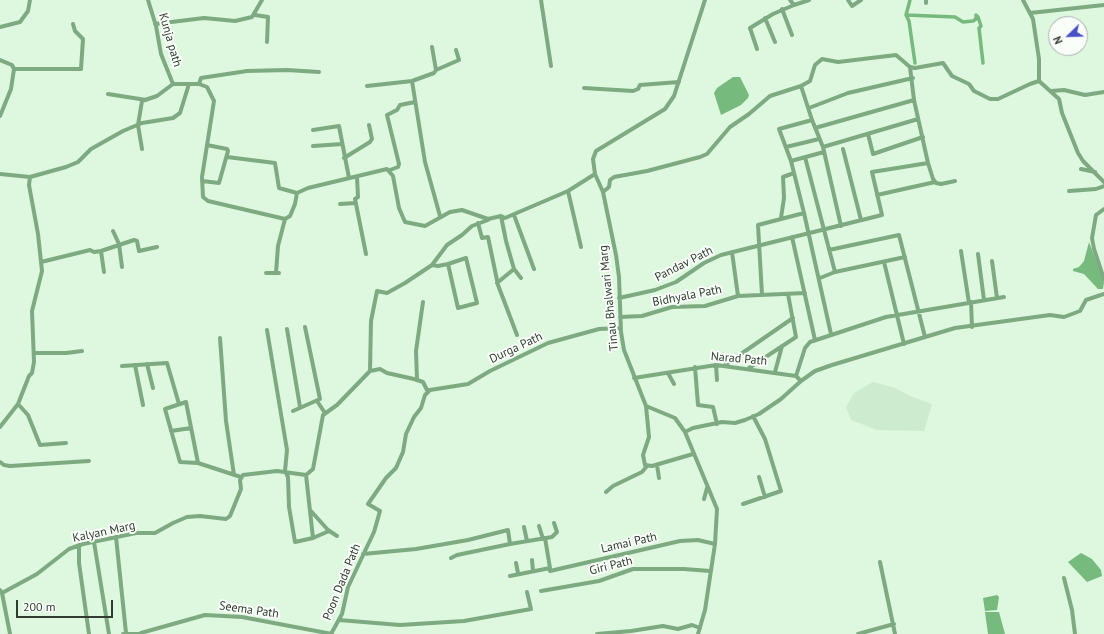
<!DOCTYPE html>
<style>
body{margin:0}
#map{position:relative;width:1104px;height:634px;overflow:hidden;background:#def7df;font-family:"PT Sans",sans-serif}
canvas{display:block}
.north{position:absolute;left:1048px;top:16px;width:40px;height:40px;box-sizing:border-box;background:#f9fef9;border:1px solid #a9b0a9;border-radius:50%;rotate:247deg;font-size:11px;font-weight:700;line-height:16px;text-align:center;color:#323b32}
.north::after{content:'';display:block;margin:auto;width:14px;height:18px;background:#4751c7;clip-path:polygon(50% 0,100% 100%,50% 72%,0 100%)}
.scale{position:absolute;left:16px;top:600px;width:97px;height:18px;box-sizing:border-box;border:2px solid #323b32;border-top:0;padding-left:5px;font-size:12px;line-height:14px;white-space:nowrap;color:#323b32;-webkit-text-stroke:3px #f9fef9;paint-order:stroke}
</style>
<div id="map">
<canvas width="1104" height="634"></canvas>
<div class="north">N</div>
<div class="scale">200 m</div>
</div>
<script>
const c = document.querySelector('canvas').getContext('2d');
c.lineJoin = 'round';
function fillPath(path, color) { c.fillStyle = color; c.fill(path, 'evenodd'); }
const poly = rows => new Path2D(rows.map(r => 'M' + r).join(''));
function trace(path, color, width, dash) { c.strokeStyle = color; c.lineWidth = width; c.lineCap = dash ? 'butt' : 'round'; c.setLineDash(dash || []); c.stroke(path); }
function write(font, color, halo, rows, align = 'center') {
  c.font = font + ' "PT Sans",sans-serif'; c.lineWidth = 4; c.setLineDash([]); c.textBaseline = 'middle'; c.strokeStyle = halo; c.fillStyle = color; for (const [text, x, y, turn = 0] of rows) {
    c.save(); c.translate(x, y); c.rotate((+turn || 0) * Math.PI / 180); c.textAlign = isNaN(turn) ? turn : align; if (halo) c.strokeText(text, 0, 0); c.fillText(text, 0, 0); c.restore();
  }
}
const built = poly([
 [873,382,895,388,910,396,932,404,924,431,877,430,851,420,846,407,854,393]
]);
const water = poly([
 [733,77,740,77,749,95,748,98,741,105,721,115,714,93,717,88],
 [1089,242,1104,282,1103,289,1098,289,1084,274,1073,271,1073,269,1079,267,1084,261],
 [1081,553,1092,559,1101,570,1102,576,1087,582,1068,562],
 [997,595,999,597,997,610,985,611,983,598],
 [985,612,999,612,1005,634,988,634]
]);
const canal = poly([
 [910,0,906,15,909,21,915,63],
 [906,15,955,17,963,22,973,21,976,19,976,15,978,17,981,26,979,28,983,63]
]);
const minor = poly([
 [148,0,156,26,161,54,173,84],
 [541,0,551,66],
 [848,0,852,6,861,0],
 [926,0,926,3],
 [1023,0,1033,19,1039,59,1039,81,1059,99,1062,113,1078,153,1083,161,1104,182],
 [794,5,809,0],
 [782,9,792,35],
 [1030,13,1104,5],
 [255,15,268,17,267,42],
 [765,18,775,42],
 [155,24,204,18,235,21,252,17,262,0],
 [0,27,20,22,28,11,30,0],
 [757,49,750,28,773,14,794,5,790,0],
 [0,60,12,65,14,69,11,89,0,116],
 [910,67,914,100,928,163,933,179,936,183,941,184,955,181],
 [14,69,81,69,83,39,75,31,73,24],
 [436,70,459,60,456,50],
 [412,81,425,162,440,216],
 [199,84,201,78,247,71,287,70,319,72],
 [367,86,412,81,434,73,436,70,432,47],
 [801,86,812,120,823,147,841,226],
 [584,88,633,91,638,89,640,85,679,82],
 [1051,91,1064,90,1085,95,1104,92],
 [108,94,146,100],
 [809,108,848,93,913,78],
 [812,120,779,129,791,161,804,213,831,334],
 [815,128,914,100],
 [313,130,339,126,349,178],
 [868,134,873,154,923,137],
 [313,146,342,144],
 [786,147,819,139],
 [823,147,918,119],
 [142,149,138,125,142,101,157,96,173,84,199,84,207,87,214,101,202,177,203,197,208,201,285,219,290,216,295,204,297,193,308,188,387,169,393,176,399,208,405,222,425,226,450,212,462,210,488,219,501,216,505,218,568,191,595,174],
 [843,149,861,220],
 [227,157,275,163,279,188,297,193],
 [805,157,835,272],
 [344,158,370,142,372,139,369,125],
 [791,161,824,152],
 [1081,169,1095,172],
 [390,170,398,167,399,164,387,115,397,110,400,105,415,102],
 [0,174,30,177,66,167,78,162,91,149,123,131,142,123,173,118,180,113,189,84],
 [357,177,358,197,355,199,366,254],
 [202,181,219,183,228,151,227,149,207,145],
 [568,191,581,247],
 [1069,191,1096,189,1104,186],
 [603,192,609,187,610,180,614,177,647,171,700,157,707,154,730,127,749,114,770,96,801,86,810,81,815,65,822,59,838,62,896,55,910,67,915,68,943,63,952,76,969,84,974,91,990,99,998,99,1030,84,1039,81],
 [877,195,935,182],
 [340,204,356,203],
 [1104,209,1096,215,1092,238,1094,249,1104,279],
 [514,215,534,269],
 [501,216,506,241,514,269,521,278],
 [781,218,784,198,783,177,794,173],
 [478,223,482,238,488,237,498,285,517,335],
 [113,231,119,244,122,267],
 [792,237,815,340],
 [829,250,899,235,925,337],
 [101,251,104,272],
 [961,251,969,303],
 [732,252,738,296],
 [978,254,984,300],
 [992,261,997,298],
 [41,262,90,250,94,252,101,251,134,240,137,241,139,251,157,247],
 [884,262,904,344],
 [432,265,438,266,448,264,466,258,477,303,458,308,448,264],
 [266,273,279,273],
 [276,273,278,246,285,219],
 [820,278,835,272,905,257],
 [497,283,514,269],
 [762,295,758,225,804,213],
 [619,298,655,290,676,282,704,263,721,255,882,215,872,172,928,163],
 [971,302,972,327],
 [620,317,642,316,672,307,705,306,738,296,805,293],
 [287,329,300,407],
 [267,330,287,450,285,471,288,477,289,507,295,542,313,538,306,475],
 [220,338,226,421,234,475],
 [35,353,66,353,82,351],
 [147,364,153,388],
 [135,365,143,405],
 [716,365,717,380],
 [725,365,793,318],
 [122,366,167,363,179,404],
 [695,367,698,405,713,407,717,424],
 [749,368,796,337,788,294],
 [370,371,371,321,377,291,387,293,405,283,432,265,447,245,462,235,472,226,488,220],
 [775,372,782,346],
 [668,373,674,384],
 [634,378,716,365,796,376],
 [417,379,416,351,423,302],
 [801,381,815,371,832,365,955,328,1050,315,1064,317,1080,311,1086,300,1104,294],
 [317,401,325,413],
 [18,404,28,415,40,445,66,443],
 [646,406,649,437,643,455,645,465,652,466,693,454],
 [293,411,320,399,305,327],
 [0,427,18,404,29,376,32,373,34,362,32,311,42,271,38,234,29,185,30,177],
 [171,431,191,428],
 [685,432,693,428,722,422,735,423,745,420,759,414,781,399,801,381,796,376,805,348,810,342,886,317,1004,297],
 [0,462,4,465,10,466,89,461],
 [198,463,186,402,165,409,180,462,198,463,241,477],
 [657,465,659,478],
 [759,477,765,497],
 [606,492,613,486,642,472,647,466],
 [704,499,707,488],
 [743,504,781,491,765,439,753,416],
 [310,510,328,530,337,536],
 [539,526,543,539],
 [524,527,527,541],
 [116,537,126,633],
 [313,538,329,531],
 [94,542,109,634],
 [79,545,79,563,89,634],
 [363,554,416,549,468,540,508,530,510,544,552,537,557,532,554,523],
 [451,558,457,555,510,544],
 [532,560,533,571],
 [880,562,895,634],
 [516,563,518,573],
 [550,568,550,571,680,541,698,540,715,544],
 [510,576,550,568,545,538],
 [1064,578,1072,610,1075,634],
 [0,590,2,593,37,574,69,549,83,544,136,533,155,533,173,523,187,517,200,516,226,519,230,516,241,489,240,480,243,475,277,471,306,475,313,469,323,415,337,405,370,371,380,369,387,373,414,379,423,382,427,390,430,390],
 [541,591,599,581,633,569,684,569,710,571],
 [2,593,10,634],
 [339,620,400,625,464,621,531,609,527,592],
 [141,633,205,615,242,617,332,634],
 [123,634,142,634],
 [331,634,342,614,348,587,374,532,380,511,368,504,386,478,396,468,403,452,406,434,414,417,421,408,425,395,430,390,468,384,490,371,548,343,599,329,620,328],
 [597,634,631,631,663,626,678,629,692,625,700,628],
 [698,634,705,610,715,544,717,509,685,432,675,418,646,406,624,350,621,332,619,277,616,255,603,192,595,174,593,159,596,151,665,109,674,96,705,0],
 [858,634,894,624]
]);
const streetNames = [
 ["Kunja path",170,40,74],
 ["Pandav Path",684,264,-27],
 ["Bidhyala Path",687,296,-11],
 ["Tinau Bhalwari Marg",609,298,-96],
 ["Durga Path",516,348,-25],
 ["Narad Path",739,359,5],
 ["Kalyan Marg",104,532,-12],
 ["Lamai Path",629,543,-13],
 ["Giri Path",611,566,-14],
 ["Poon Dada Path",342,582,-68],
 ["Seema Path",249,610,8]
];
fillPath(built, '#cdebcf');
fillPath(water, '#77ba7d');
trace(canal, '#77ba7d', 3.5);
trace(minor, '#7daa80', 4);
write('12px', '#323b32', '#f9fef9', streetNames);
</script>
